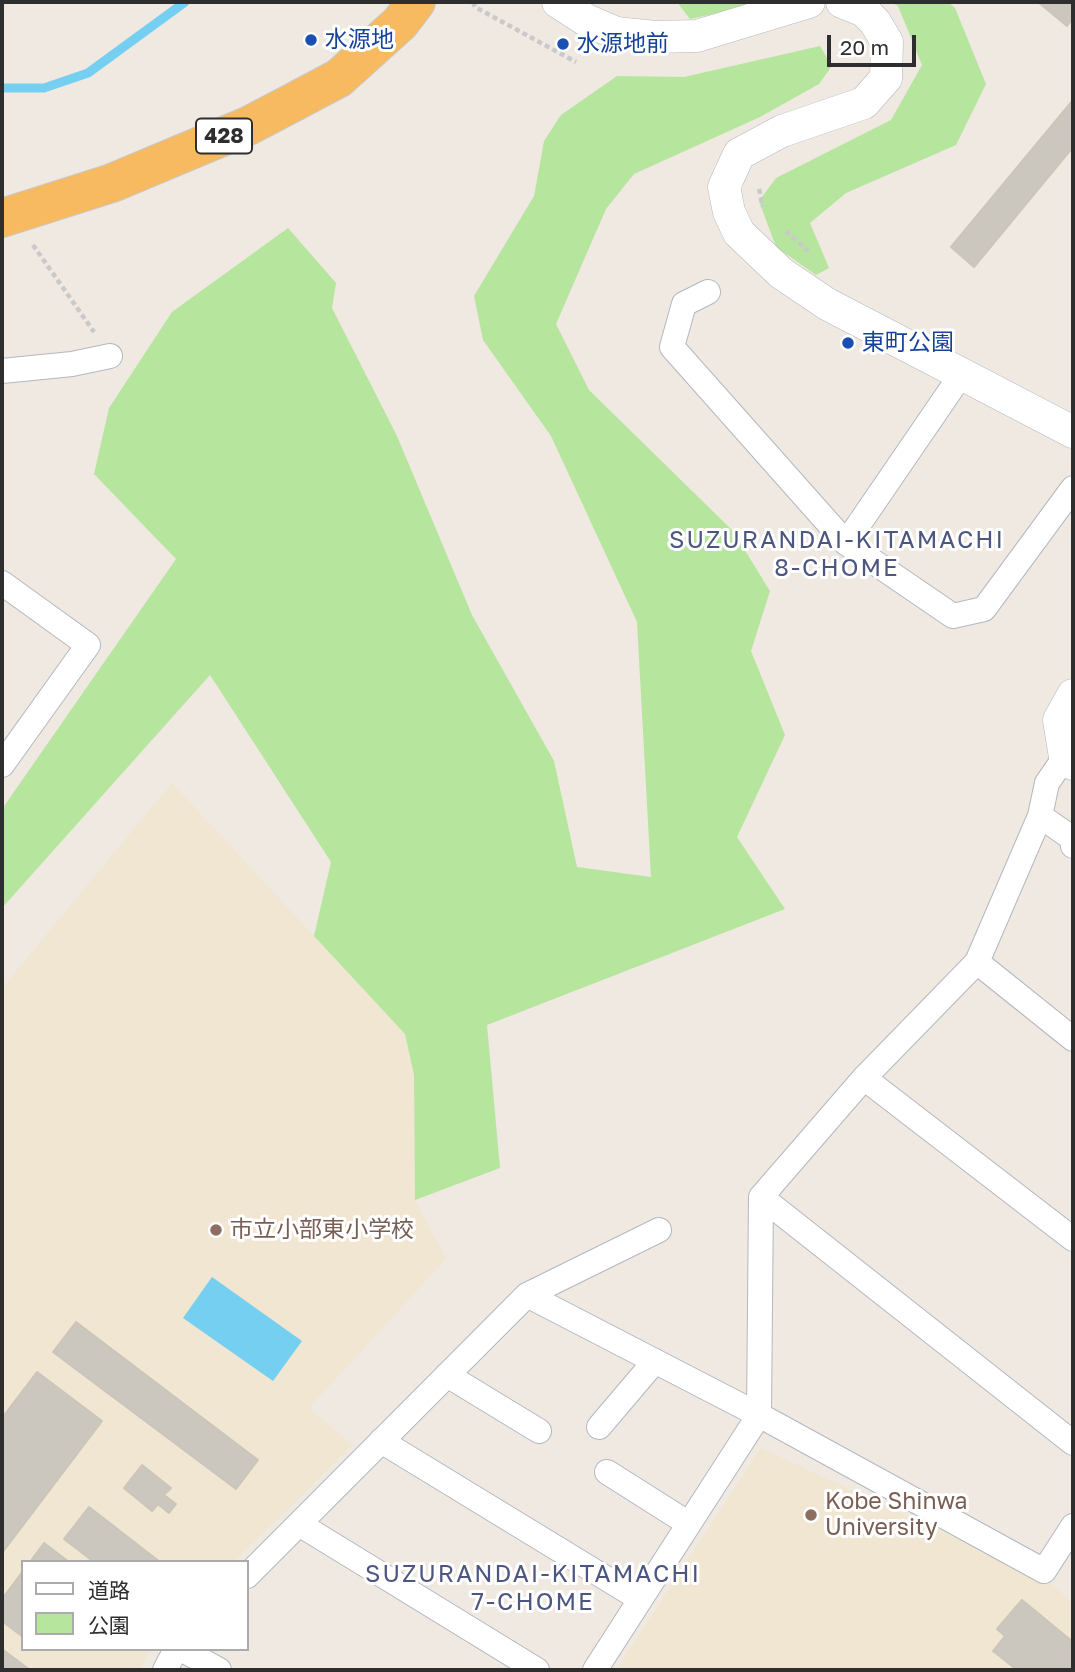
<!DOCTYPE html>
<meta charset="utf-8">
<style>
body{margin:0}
#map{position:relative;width:1075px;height:1672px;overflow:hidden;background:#efe9e1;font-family:"Golos Text","Noto Sans JP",sans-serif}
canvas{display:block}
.frame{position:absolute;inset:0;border:4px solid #2e2e2e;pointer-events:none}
.legend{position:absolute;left:21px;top:1560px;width:228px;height:91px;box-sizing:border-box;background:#fff;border:2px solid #ababab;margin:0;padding:9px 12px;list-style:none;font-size:21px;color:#2e2e2e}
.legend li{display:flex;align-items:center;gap:14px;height:35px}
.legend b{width:35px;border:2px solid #ababab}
.scale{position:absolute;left:827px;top:35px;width:89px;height:32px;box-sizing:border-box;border:4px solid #2e2e2e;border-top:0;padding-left:9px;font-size:21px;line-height:24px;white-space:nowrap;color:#2e2e2e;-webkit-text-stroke:5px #fff;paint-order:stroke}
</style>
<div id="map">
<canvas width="1075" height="1672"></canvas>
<div class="frame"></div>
<ul class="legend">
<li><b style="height:9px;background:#fff"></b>道路</li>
<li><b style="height:19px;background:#b6e59e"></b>公園</li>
</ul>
<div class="scale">20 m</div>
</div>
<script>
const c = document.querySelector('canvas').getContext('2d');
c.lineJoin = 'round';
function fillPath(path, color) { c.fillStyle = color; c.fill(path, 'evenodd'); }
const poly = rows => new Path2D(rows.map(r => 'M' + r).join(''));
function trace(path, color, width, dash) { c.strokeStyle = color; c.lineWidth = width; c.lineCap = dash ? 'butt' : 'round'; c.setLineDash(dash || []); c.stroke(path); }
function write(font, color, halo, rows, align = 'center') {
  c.font = font + ' "Golos Text","Noto Sans JP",sans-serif'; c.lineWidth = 6; c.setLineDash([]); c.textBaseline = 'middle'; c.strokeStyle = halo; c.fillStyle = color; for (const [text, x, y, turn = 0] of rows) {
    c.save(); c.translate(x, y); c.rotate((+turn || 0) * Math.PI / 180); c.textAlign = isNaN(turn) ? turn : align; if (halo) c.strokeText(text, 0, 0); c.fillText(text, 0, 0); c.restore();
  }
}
const education = poly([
 [172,783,405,1034,414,1075,415,1200,446,1259,309,1408,353,1445,234,1562,23,1562,23,1649,150,1649,140,1670,2,1670,2,988],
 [761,1448,1051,1583,1073,1604,1073,1670,616,1670]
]);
const green = poly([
 [677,2,769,2,690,19],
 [891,2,948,2,955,8,986,84,956,145,846,193,810,223,829,268,816,275,776,247,759,201,776,178,891,120,922,65,898,6],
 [820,46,832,66,819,84,760,117,634,174,606,209,556,324,589,390,733,531,770,591,751,651,785,735,737,837,785,909,487,1025,500,1168,415,1200,414,1075,405,1034,314,936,331,862,210,675,2,908,2,809,176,559,94,474,109,408,172,312,288,228,336,283,332,308,397,436,472,615,554,761,577,867,651,877,637,622,551,436,483,340,474,296,534,196,544,141,561,115,617,76,684,77]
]);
const water = poly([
 [212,1277,302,1341,273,1381,183,1318]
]);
const stream = poly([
 [2,88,44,88,88,73,185,2]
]);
const building = poly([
 [1038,2,1073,2,1073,18,1067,26,1038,2],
 [1073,100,1073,147,974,267,951,247,1073,100],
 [76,1322,258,1460,236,1489,53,1352,76,1322],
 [37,1372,102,1421,2,1553,2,1418,37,1372],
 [142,1465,171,1488,164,1495,176,1504,169,1513,158,1504,152,1511,124,1488,142,1465],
 [89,1507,160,1562,94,1562,64,1539,89,1507],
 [44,1543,69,1562,30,1562,44,1543],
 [23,1571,23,1637,2,1621,2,1599,23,1571],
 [1022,1600,1073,1642,1073,1670,1017,1670,993,1651,1005,1636,997,1629,1022,1600],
 [2,1649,30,1670,2,1670,2,1649]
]);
const path = poly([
 [473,2,475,7,576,62],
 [759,189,763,207],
 [786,231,810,253],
 [33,245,94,332]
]);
const minor = poly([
 [708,292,684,304,672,347,846,543,953,616,984,609,1073,488],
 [2,371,72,364,110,356],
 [846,543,961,375],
 [2,583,88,645,2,765],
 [1040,816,1072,838,1073,846],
 [977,962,1073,1039],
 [864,1078,1073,1239],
 [761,1197,1073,1443],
 [527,1295,759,1415,1044,1571,1073,1526],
 [447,1375,539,1431],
 [599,1427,655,1361],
 [381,1441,640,1599],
 [607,1472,689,1524],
 [299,1524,537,1670],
 [247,1576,527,1295,659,1230],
 [181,1649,219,1670],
 [165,1670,176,1649],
 [595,1670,759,1415,761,1197,864,1078,977,962,1040,816,1047,783,1065,757]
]);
const tertiary = poly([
 [558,2,586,20,616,33,655,37,697,36,809,2],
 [842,2,864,11,875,22,887,42,886,78,864,103,782,131,739,154,724,187,729,212,739,233,781,273,827,304,1073,432],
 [1073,695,1059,720,1065,757,1073,764]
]);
const trunk = poly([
 [2,218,112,183,248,126,292,103,339,78,400,23,416,2]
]);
const markers = [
 [311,40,7,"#1a4fb4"],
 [563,44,7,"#1a4fb4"],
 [848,343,7,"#1a4fb4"],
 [216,1230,7,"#8d6e63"],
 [811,1515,7,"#8d6e63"]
];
const shields = [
 [224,136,56]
];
const shieldNames = [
 ["428",224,136]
];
const transitNames = [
 ["水源地",325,40],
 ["水源地前",577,44],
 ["東町公園",862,343]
];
const educationNames = [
 ["市立小部東小学校",230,1230],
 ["Kobe Shinwa",825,1502],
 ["University",825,1528]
];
const neighbourhoodNames = [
 ["SUZURANDAI-KITAMACHI",837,540],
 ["8-CHOME",837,568],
 ["SUZURANDAI-KITAMACHI",533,1574],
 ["7-CHOME",533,1602]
];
fillPath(education, '#f0e6d1');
fillPath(green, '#b6e59e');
fillPath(water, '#75cff0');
trace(stream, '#75cff0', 9);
fillPath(building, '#cbc7bf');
trace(building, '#cbc5ba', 2);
trace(minor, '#b4b7c1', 26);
trace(tertiary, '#b4b7c1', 33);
trace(trunk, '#c9c9c9', 40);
trace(path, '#c9c9c9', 4.5, [5, 3.5]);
trace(minor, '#fff', 24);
trace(tertiary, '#fff', 32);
trace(trunk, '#f8ba60', 38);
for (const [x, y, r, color] of markers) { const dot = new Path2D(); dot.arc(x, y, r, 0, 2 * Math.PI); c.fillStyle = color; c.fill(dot); trace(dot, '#fff', 2.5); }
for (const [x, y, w] of shields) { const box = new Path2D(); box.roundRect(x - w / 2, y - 17.5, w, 35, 5); c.fillStyle = '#fff'; c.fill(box); trace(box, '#2e2e2e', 2); }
write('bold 21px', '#2e2e2e', null, shieldNames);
write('23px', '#164399', '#fff', transitNames, 'left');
write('23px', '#785e54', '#fff', educationNames, 'left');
c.letterSpacing = '2px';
write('24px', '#4d5680', '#fff', neighbourhoodNames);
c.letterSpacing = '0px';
</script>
